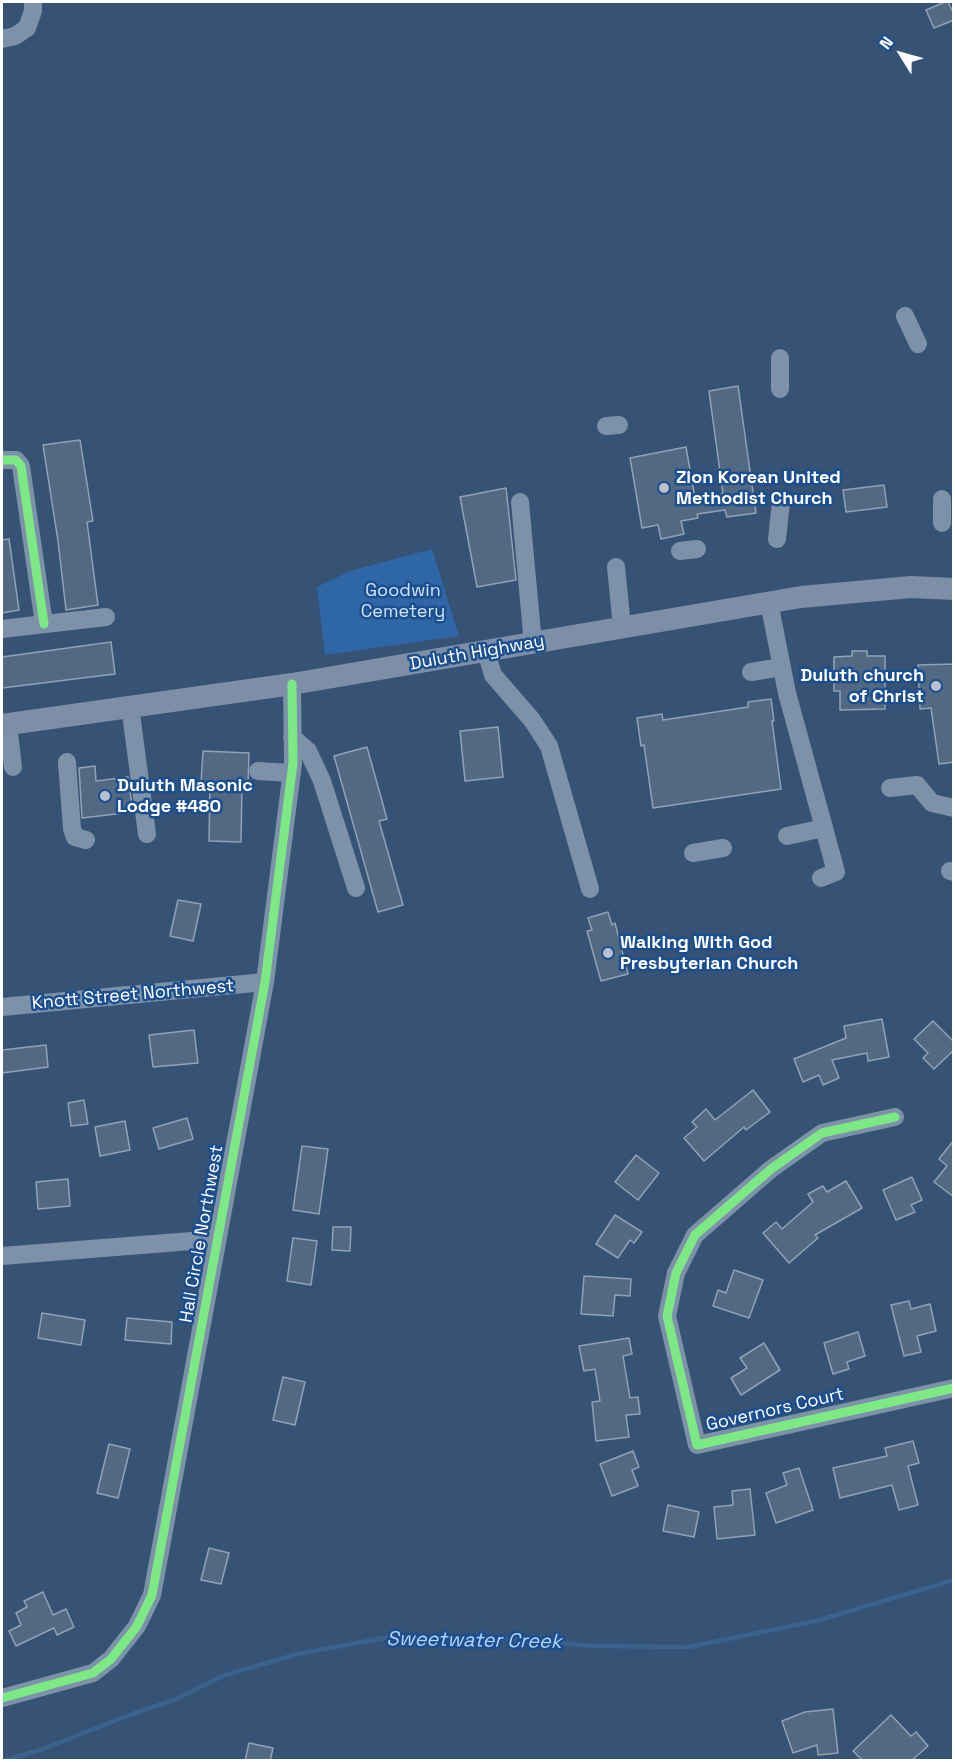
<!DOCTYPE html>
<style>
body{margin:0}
#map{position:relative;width:955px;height:1762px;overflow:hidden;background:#365274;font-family:"Space Grotesk",sans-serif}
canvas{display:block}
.frame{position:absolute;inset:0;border:3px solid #fff;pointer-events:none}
.north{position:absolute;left:871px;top:24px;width:60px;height:60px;-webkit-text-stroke:4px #1b4f8f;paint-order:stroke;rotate:307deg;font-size:16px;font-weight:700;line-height:24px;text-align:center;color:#fff}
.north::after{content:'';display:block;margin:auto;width:21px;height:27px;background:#fff;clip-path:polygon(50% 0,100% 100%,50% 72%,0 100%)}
</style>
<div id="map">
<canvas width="955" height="1762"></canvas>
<div class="frame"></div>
<div class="north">N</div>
</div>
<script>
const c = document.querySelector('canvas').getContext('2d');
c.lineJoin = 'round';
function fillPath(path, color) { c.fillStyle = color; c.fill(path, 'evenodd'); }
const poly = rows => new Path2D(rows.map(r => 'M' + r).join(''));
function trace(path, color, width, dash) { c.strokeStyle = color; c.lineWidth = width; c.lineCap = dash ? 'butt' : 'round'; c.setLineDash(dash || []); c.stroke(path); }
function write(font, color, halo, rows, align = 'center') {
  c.font = font + ' "Space Grotesk",sans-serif'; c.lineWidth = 5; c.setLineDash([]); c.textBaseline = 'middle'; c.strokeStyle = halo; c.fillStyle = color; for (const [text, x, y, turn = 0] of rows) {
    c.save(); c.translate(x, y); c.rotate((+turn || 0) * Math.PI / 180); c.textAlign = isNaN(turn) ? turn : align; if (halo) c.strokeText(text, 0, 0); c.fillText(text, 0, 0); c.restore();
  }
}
const green = poly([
 [432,549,459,636,325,655,317,587,350,571]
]);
const stream = poly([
 [6,1760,43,1749,132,1714,174,1700,225,1675,298,1654,389,1637,512,1639,593,1646,689,1647,816,1621,954,1580]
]);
const building = poly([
 [945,2,948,2,954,14,954,20,934,28,926,10,945,2],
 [738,386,756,513,727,517,725,510,697,514,698,518,681,521,684,534,661,539,658,525,642,528,630,458,686,447,695,498,723,494,709,391,738,386],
 [80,440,93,521,87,522,98,605,66,610,58,541,43,445,80,440],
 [884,485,887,507,846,512,843,490,884,485],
 [506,488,516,580,477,587,460,497,506,488],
 [9,539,19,610,2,613,2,540,9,539],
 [111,642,115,674,2,688,2,657,111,642],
 [852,651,867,651,867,656,885,656,885,709,840,710,840,691,834,691,834,657,852,656,852,651],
 [954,664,954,762,939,764,931,708,920,709,918,665,954,664],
 [771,699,774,721,772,721,781,789,653,808,644,745,641,746,637,718,662,714,663,720,748,707,748,702,771,699],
 [498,727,503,777,465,781,460,731,498,727],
 [367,747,387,819,379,821,403,905,378,912,334,756,367,747],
 [203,751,249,753,248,785,242,785,241,842,209,841,210,783,201,783,203,751],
 [95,766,96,781,128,777,133,812,82,818,79,768,95,766],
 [178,900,201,904,193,941,170,936,178,900],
 [608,912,612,925,615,923,628,974,601,981,587,931,592,930,588,918,608,912],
 [882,1019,889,1057,868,1061,867,1053,832,1060,839,1078,823,1085,819,1075,803,1082,794,1059,846,1038,844,1026,882,1019],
 [933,1021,954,1042,954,1050,934,1069,923,1058,928,1053,914,1039,933,1021],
 [194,1030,198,1063,153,1067,149,1035,194,1030],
 [46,1045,48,1067,2,1073,2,1050,46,1045],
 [753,1090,770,1112,746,1130,744,1127,704,1161,684,1138,697,1127,692,1122,706,1109,715,1120,753,1090],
 [84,1100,88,1124,71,1126,68,1103,84,1100],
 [187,1118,193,1139,159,1149,153,1128,187,1118],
 [125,1121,130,1150,100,1156,95,1127,125,1121],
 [954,1140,954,1197,934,1182,947,1166,939,1159,954,1140],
 [302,1146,328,1149,319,1214,293,1210,302,1146],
 [636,1155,659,1173,638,1200,615,1182,636,1155],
 [912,1177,922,1200,911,1205,915,1212,896,1220,883,1190,912,1177],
 [68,1179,70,1206,38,1209,36,1182,68,1179],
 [846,1181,862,1208,815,1235,818,1238,789,1263,763,1233,776,1222,782,1229,813,1202,808,1194,823,1186,827,1192,846,1181],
 [615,1215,642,1232,634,1243,630,1240,618,1258,596,1244,615,1215],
 [333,1227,351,1227,350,1251,332,1250,333,1227],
 [293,1238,317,1241,311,1285,287,1281,293,1238],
 [734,1270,763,1280,749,1318,713,1306,718,1290,726,1293,734,1270],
 [584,1276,631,1279,630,1296,615,1295,613,1316,581,1314,584,1276],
 [909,1301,911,1309,930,1304,936,1331,917,1336,921,1352,904,1356,891,1305,909,1301],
 [42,1313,85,1320,81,1345,38,1338,42,1313],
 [127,1318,172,1322,171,1344,125,1340,127,1318],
 [858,1332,865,1356,847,1362,849,1369,833,1374,824,1343,858,1332],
 [629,1338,632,1354,623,1356,630,1398,638,1397,640,1414,626,1415,629,1437,596,1441,592,1402,600,1401,595,1369,584,1371,579,1346,629,1338],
 [764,1343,780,1370,741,1395,731,1378,747,1368,740,1358,764,1343],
 [283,1377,305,1382,295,1425,273,1420,283,1377],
 [913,1441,919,1463,908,1466,918,1505,899,1510,892,1485,840,1498,833,1468,887,1456,885,1448,913,1441],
 [109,1444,130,1449,118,1498,97,1493,109,1444],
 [633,1451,639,1467,632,1470,638,1486,612,1496,600,1464,633,1451],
 [799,1468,813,1510,776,1523,766,1493,787,1485,783,1473,799,1468],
 [750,1489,755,1535,717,1539,714,1507,733,1505,732,1491,750,1489],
 [668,1505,699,1512,694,1537,663,1531,668,1505],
 [209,1548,229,1553,221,1584,201,1580,209,1548],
 [43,1592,53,1615,66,1609,74,1627,57,1635,54,1628,16,1646,9,1631,21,1625,16,1613,27,1607,24,1601,43,1592],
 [833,1709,838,1753,818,1755,817,1745,793,1753,782,1721,805,1712,833,1709],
 [891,1715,911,1736,916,1732,928,1746,911,1761,863,1761,853,1751,891,1715],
 [249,1743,273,1748,270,1761,245,1761,249,1743]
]);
const minor = poly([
 [2,39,15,36,27,28,33,11,33,2],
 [905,316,918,344],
 [780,358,780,389],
 [606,426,619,425],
 [2,460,16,460,21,466,44,624],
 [942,499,942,523],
 [520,502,533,644],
 [777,539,781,502],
 [680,551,697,549],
 [616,567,622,627],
 [769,602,787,693,836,872,821,878],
 [2,629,106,617],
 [486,651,493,675,532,720,549,746,590,889],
 [751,672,782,667],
 [130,706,147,834],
 [8,725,13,767],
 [292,737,308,751,322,781,356,888],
 [67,762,72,829,75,837,86,840],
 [258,771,292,773],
 [890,788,917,785,932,803,954,808],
 [787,836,824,828],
 [693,853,723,848],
 [950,871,954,872],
 [2,1007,265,982],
 [895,1117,822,1133,771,1169,695,1235,676,1273,667,1316,697,1445,954,1388],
 [2,1256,217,1239],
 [2,1698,93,1673,111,1659,137,1626,152,1595,265,982,293,763,292,684]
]);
const major = poly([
 [2,725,292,684,801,597,911,587,954,589]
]);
const cycleway = poly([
 [2,460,16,460,21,466,44,624],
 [895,1117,822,1133,771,1169,695,1235,676,1273,667,1316,697,1445,954,1388],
 [2,1698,93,1673,111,1659,137,1626,152,1595,265,982,293,763,292,684]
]);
const markers = [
 [664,488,6,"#b9c2ce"],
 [936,686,6,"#b9c2ce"],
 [105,796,6,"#b9c2ce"],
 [608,953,6,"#b9c2ce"]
];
const poiNames = [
 ["Zion Korean United",676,478],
 ["Methodist Church",676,499],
 ["Duluth church",924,676,"right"],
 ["of Christ",924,697,"right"],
 ["Duluth Masonic",117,786],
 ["Lodge #480",117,807],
 ["Walking With God",620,943],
 ["Presbyterian Church",620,964]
];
const parkNames = [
 ["Goodwin",403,591],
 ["Cemetery",403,612]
];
const streetNames = [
 ["Duluth Highway",477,653,-10],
 ["Knott Street Northwest",133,995,-5],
 ["Hall Circle Northwest",202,1234,-80],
 ["Governors Court",775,1410,-13]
];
const waterNames = [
 ["Sweetwater Creek",474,1641,1]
];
fillPath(green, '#2f66a5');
trace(stream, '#3b618d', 4.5);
fillPath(building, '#526984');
trace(building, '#92a2b6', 1.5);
trace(minor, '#7d92a8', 18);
trace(major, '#7d8ea7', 22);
trace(cycleway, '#7ce984', 9);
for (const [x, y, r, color] of markers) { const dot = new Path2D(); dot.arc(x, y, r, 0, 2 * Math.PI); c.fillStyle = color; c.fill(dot); trace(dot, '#1b4f8f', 2); }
write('bold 18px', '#fff', '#1b4f8f', poiNames, 'left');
write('18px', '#cfe3fa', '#1b4f8f', parkNames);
write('18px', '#fff', '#1b4f8f', streetNames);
write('italic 20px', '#b5d3f5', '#1b4f8f', waterNames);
</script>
